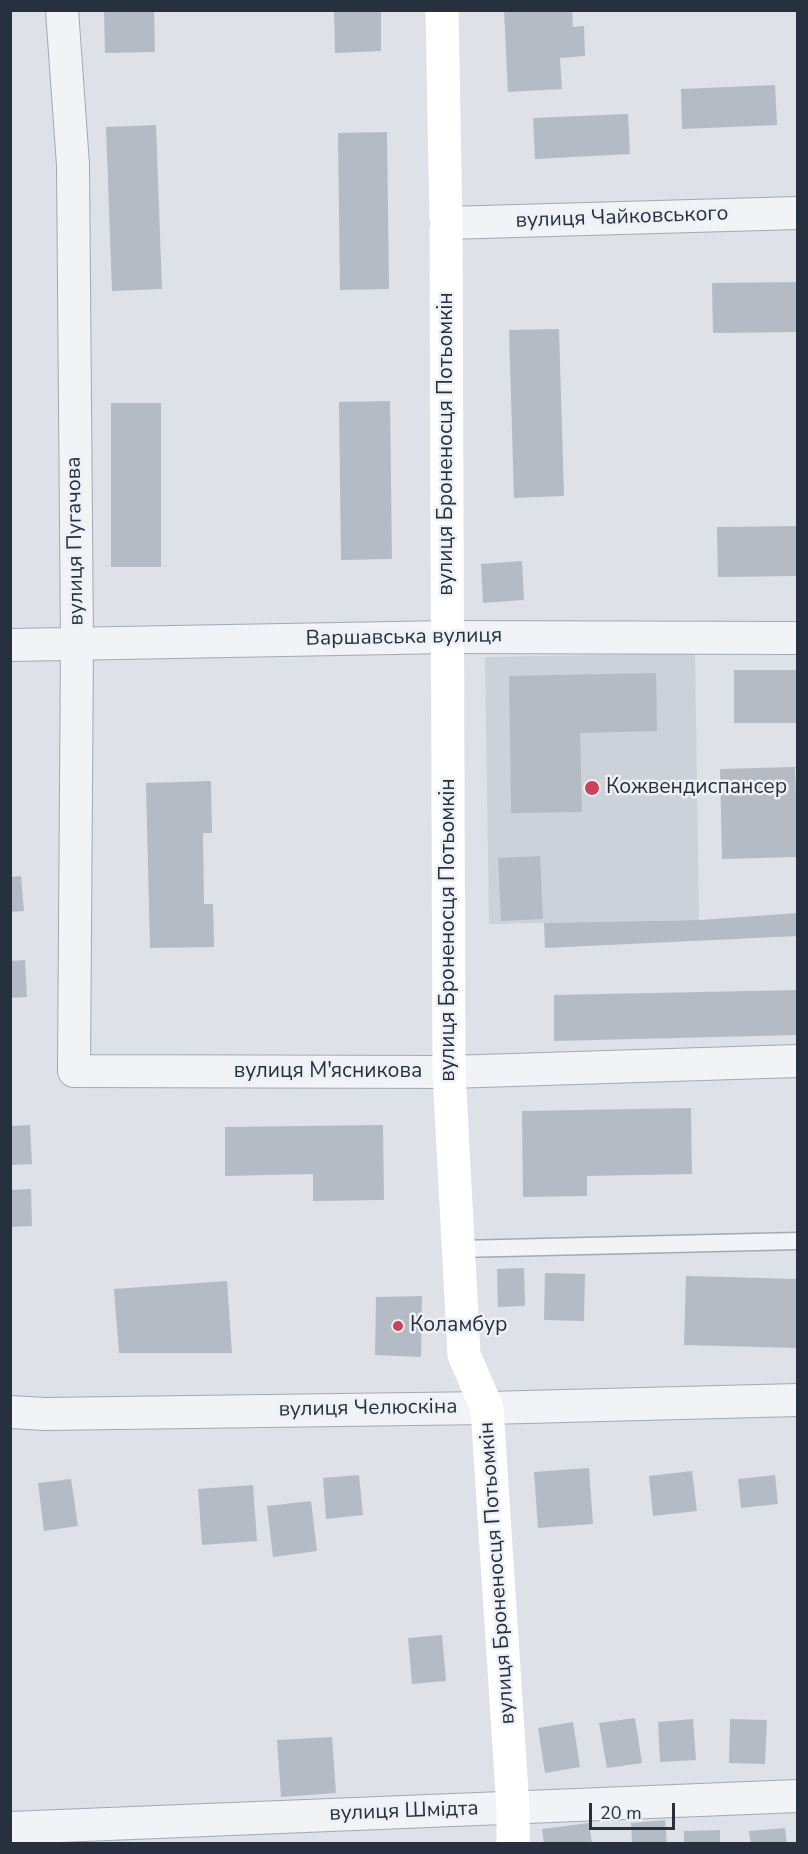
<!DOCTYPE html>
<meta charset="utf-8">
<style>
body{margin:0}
#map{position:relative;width:808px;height:1854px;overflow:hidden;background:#dee2e8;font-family:"Nunito Sans",sans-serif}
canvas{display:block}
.frame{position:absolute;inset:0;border:12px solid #27303f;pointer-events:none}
.scale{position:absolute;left:589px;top:1803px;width:86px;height:27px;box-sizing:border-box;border:3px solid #27303f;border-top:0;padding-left:8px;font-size:18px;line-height:21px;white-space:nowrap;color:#27303f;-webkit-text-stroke:4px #edf1f5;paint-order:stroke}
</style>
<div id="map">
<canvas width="808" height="1854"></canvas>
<div class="frame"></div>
<div class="scale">20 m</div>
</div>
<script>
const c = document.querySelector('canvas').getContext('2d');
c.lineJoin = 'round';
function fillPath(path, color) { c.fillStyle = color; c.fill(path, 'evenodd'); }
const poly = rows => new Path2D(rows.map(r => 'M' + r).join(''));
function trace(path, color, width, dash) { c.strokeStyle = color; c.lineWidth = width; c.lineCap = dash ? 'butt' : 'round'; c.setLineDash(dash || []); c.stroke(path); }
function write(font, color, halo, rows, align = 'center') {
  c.font = font + ' "Nunito Sans",sans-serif'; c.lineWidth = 5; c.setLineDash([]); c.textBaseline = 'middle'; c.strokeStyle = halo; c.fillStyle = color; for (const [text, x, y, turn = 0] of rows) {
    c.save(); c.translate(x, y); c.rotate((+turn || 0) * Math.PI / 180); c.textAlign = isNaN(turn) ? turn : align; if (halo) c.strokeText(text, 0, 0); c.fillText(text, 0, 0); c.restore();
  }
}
const built = poly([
 [695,653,699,920,489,924,485,657]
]);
const building = poly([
 [104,10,154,10,155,52,105,53],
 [334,10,381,10,381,51,335,53],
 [504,10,572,10,573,27,584,26,585,56,560,58,562,89,508,92],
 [775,85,777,125,682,129,681,89],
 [628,114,630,154,535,159,533,118],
 [156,125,162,289,112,291,106,127],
 [387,132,389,289,340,290,338,133],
 [798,282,798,332,713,333,712,283],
 [559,329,564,496,514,498,509,330],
 [390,401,392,559,341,560,339,402],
 [111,403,161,403,161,567,111,567],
 [798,526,798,576,718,577,717,527],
 [522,561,524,600,483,603,481,564],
 [734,670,798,670,798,723,734,723],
 [656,673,657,731,580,733,582,812,511,813,509,676],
 [795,767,798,857,722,859,720,769],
 [211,781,212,833,203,833,204,904,213,904,214,947,150,948,146,783],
 [540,856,543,919,501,921,498,858],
 [21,876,24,911,10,912,10,877],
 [798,913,798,936,545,948,544,923,699,920],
 [25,960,27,997,10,998,10,961],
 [798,990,798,1035,554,1041,554,995],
 [691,1108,692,1174,587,1176,587,1196,523,1197,522,1111],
 [30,1125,32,1164,10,1165,10,1126],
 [383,1125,384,1200,313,1201,313,1174,225,1176,225,1127],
 [31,1189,32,1226,10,1227,10,1190],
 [524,1268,525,1306,498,1307,497,1269],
 [545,1273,585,1274,584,1321,544,1320],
 [686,1276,798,1279,797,1348,684,1345],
 [227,1281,232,1353,119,1353,114,1289],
 [422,1296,421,1357,375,1355,376,1297],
 [589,1468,593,1524,538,1528,534,1472],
 [692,1471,697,1511,653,1516,649,1476],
 [359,1475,363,1515,326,1519,323,1478],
 [775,1475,778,1504,741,1508,738,1479],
 [71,1479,78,1526,44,1531,38,1483],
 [253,1485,257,1541,202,1545,198,1489],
 [311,1501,317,1551,273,1557,267,1506],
 [442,1635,446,1681,412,1684,408,1638],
 [635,1718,642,1763,607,1768,599,1723],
 [693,1719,696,1760,660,1762,658,1722],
 [730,1719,767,1720,765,1764,729,1763],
 [573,1722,580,1767,545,1773,538,1728],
 [332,1737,336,1793,281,1797,277,1740],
 [665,1820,667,1844,632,1844,631,1823],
 [589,1823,592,1844,544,1844,542,1829],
 [785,1828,787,1844,751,1844,749,1831],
 [720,1830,720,1844,684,1844,684,1831]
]);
const lane = poly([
 [459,1249,798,1241]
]);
const street = poly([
 [62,10,73,165,77,644,74,1071,449,1072,798,1061],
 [446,223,798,213],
 [10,645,448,637,798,638],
 [10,1412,45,1414,487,1408,798,1400],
 [10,1828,798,1796]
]);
const secondary = poly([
 [442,10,446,223,449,1072,464,1355,487,1408,513,1808,513,1844]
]);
const markers = [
 [592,788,8,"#ce415a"],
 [398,1326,6,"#ce415a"]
];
const streetNames = [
 ["вулиця Чайковського",622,218,-2],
 ["вулиця Броненосця Потьомкін",447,444,-90],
 ["вулиця Пугачова",76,541,-91],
 ["Варшавська вулиця",404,638,-1],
 ["вулиця Броненосця Потьомкін",449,930,-90],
 ["вулиця М'ясникова",328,1072],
 ["вулиця Челюскіна",368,1409,-1],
 ["вулиця Броненосця Потьомкін",498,1573,-94],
 ["вулиця Шмідта",404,1812,-2]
];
const poiNames = [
 ["Кожвендиспансер",606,788],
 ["Коламбур",410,1326]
];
fillPath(built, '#ccd1da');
fillPath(building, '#b5bbc4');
trace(lane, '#a3a9b2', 19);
trace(street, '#a3a9b2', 34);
trace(lane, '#f1f3f6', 16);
trace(street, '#f1f3f6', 32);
trace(secondary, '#fff', 33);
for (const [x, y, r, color] of markers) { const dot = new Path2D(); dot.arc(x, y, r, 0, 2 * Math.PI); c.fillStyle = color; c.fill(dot); trace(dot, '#edf1f5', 2); }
write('21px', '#27303f', '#edf1f5', streetNames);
write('21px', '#27303f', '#edf1f5', poiNames, 'left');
</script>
